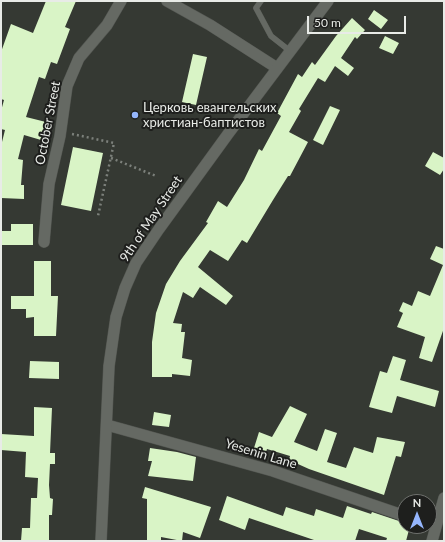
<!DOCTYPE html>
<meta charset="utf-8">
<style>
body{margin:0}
#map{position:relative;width:445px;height:542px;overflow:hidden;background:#353933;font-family:Lato,sans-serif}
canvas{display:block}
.frame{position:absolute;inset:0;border:2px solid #e8ebe7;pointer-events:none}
.north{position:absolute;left:397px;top:494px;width:40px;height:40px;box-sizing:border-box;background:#1e1f1d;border:1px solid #6f716e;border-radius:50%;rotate:0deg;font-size:11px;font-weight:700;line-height:16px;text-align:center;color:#e8ebe7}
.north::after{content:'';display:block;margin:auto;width:14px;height:18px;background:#95b6fd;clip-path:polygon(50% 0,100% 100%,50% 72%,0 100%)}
.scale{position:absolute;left:307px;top:16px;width:99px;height:18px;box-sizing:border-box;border:2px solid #e8ebe7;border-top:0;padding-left:5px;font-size:12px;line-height:14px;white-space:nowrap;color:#e8ebe7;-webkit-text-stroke:3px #1e1f1d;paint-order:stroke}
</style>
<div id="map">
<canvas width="445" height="542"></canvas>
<div class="frame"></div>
<div class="north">N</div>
<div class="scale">50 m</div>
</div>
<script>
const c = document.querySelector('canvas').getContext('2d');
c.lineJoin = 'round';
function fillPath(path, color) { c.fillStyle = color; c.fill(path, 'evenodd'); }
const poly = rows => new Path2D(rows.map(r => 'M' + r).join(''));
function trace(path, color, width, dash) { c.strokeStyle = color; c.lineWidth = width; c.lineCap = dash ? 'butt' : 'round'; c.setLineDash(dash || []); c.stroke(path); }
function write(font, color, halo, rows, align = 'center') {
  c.font = font + ' Lato,sans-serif'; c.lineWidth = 4; c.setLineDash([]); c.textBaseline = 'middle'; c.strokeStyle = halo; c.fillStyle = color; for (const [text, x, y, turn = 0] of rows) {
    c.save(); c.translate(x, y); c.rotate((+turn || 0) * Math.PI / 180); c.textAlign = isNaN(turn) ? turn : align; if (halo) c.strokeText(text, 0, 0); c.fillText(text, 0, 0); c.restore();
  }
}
const building = poly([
 [46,1,76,1,65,27,70,29,57,64,51,62,45,79,39,77,26,117,46,122,41,140,24,135,18,159,23,160,21,185,24,185,24,199,1,198,1,146,5,130,1,129,1,111,4,100,1,99,1,52,11,24,33,33],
 [374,10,388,20,381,29,368,19],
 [352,18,365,30,357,39,355,37,341,58,354,68,348,76,335,66,325,82,318,78,299,109,301,111,289,132,308,142,290,176,288,176,273,200,247,243,242,240,228,261,210,250,198,267,233,296,226,305,200,287,193,298,183,292,173,323,182,324,181,332,185,332,182,358,192,360,190,376,172,374,172,377,152,377,152,342,156,313,166,284,180,261,208,223,206,222,218,201,227,207,244,180,259,149,262,151,281,116,277,113,298,74,302,77,312,62,315,65,336,36],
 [385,36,399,43,393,54,379,48],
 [193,54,207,57,196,105,182,102],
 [330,106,340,110,323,145,313,140],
 [73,147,103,153,91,211,61,205],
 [433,152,444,158,444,169,440,175,425,166],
 [11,224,33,224,33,245,1,245,1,231,11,231],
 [436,246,444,249,444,328,432,362,419,358,425,337,397,327,403,313,399,311,403,302,412,306,418,291,430,296,443,265,430,259],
 [34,261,51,261,51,296,58,296,56,336,34,336,34,317,26,318,26,309,11,309,11,296,34,296],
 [393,356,406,360,400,380,439,391,435,407,397,396,392,413,369,407,380,371,387,373],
 [30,361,59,362,59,379,29,378],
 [290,406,307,414,294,442,317,451,325,429,337,433,327,462,346,468,354,447,373,453,377,437,405,442,401,457,396,456,384,495,309,469,289,460,290,456,267,449,266,452,254,448,259,432,272,437],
 [34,407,52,408,50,453,55,453,55,464,50,464,49,485,50,498,53,499,52,515,49,515,49,541,21,541,22,528,30,528,31,498,37,498,38,478,25,477,26,452,1,450,1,434,34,436],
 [154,412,171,415,169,427,152,425],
 [150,448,177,452,196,457,193,481,148,476,152,461,148,461],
 [145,487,211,507,200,538,183,532,182,541,161,537,161,541,147,541,147,499,142,498],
 [227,496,283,516,286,507,314,516,316,509,343,518,347,506,371,514,372,512,405,523,405,526,410,526,406,541,386,541,387,538,359,529,355,541,317,541,249,518,245,530,219,520]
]);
const path = poly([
 [72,134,114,143,98,216],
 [111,158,156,176]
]);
const service = poly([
 [261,1,256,8,271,36,290,51]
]);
const minor = poly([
 [167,1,210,25,277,68],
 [44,242,49,184,60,136,67,86,79,58,107,25,121,1],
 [107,425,273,471,405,516],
 [432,541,444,498]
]);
const tertiary = poly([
 [101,541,109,366,116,317,125,288,136,263,159,229,228,134,328,1]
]);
const markers = [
 [135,115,4,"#95b6fd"]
];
const poiNames = [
 ["Церковь евангельских",143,108],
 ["христиан-баптистов",143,123]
];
const streetNames = [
 ["October Street",48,123,-79],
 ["9th of May Street",151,219,-56],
 ["Yesenin Lane",261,454,17]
];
fillPath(building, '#d9f4c6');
trace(service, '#525550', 6);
trace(minor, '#525550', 12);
trace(tertiary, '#525550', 12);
trace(path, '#7c807b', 2.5, [2, 3]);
trace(service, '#656963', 5.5);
trace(minor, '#656963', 11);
trace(tertiary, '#656963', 11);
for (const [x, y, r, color] of markers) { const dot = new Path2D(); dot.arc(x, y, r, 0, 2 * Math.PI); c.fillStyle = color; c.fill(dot); trace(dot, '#1e1f1d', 1.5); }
write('13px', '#e8ebe7', '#1e1f1d', poiNames, 'left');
write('13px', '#e8ebe7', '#1e1f1d', streetNames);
</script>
